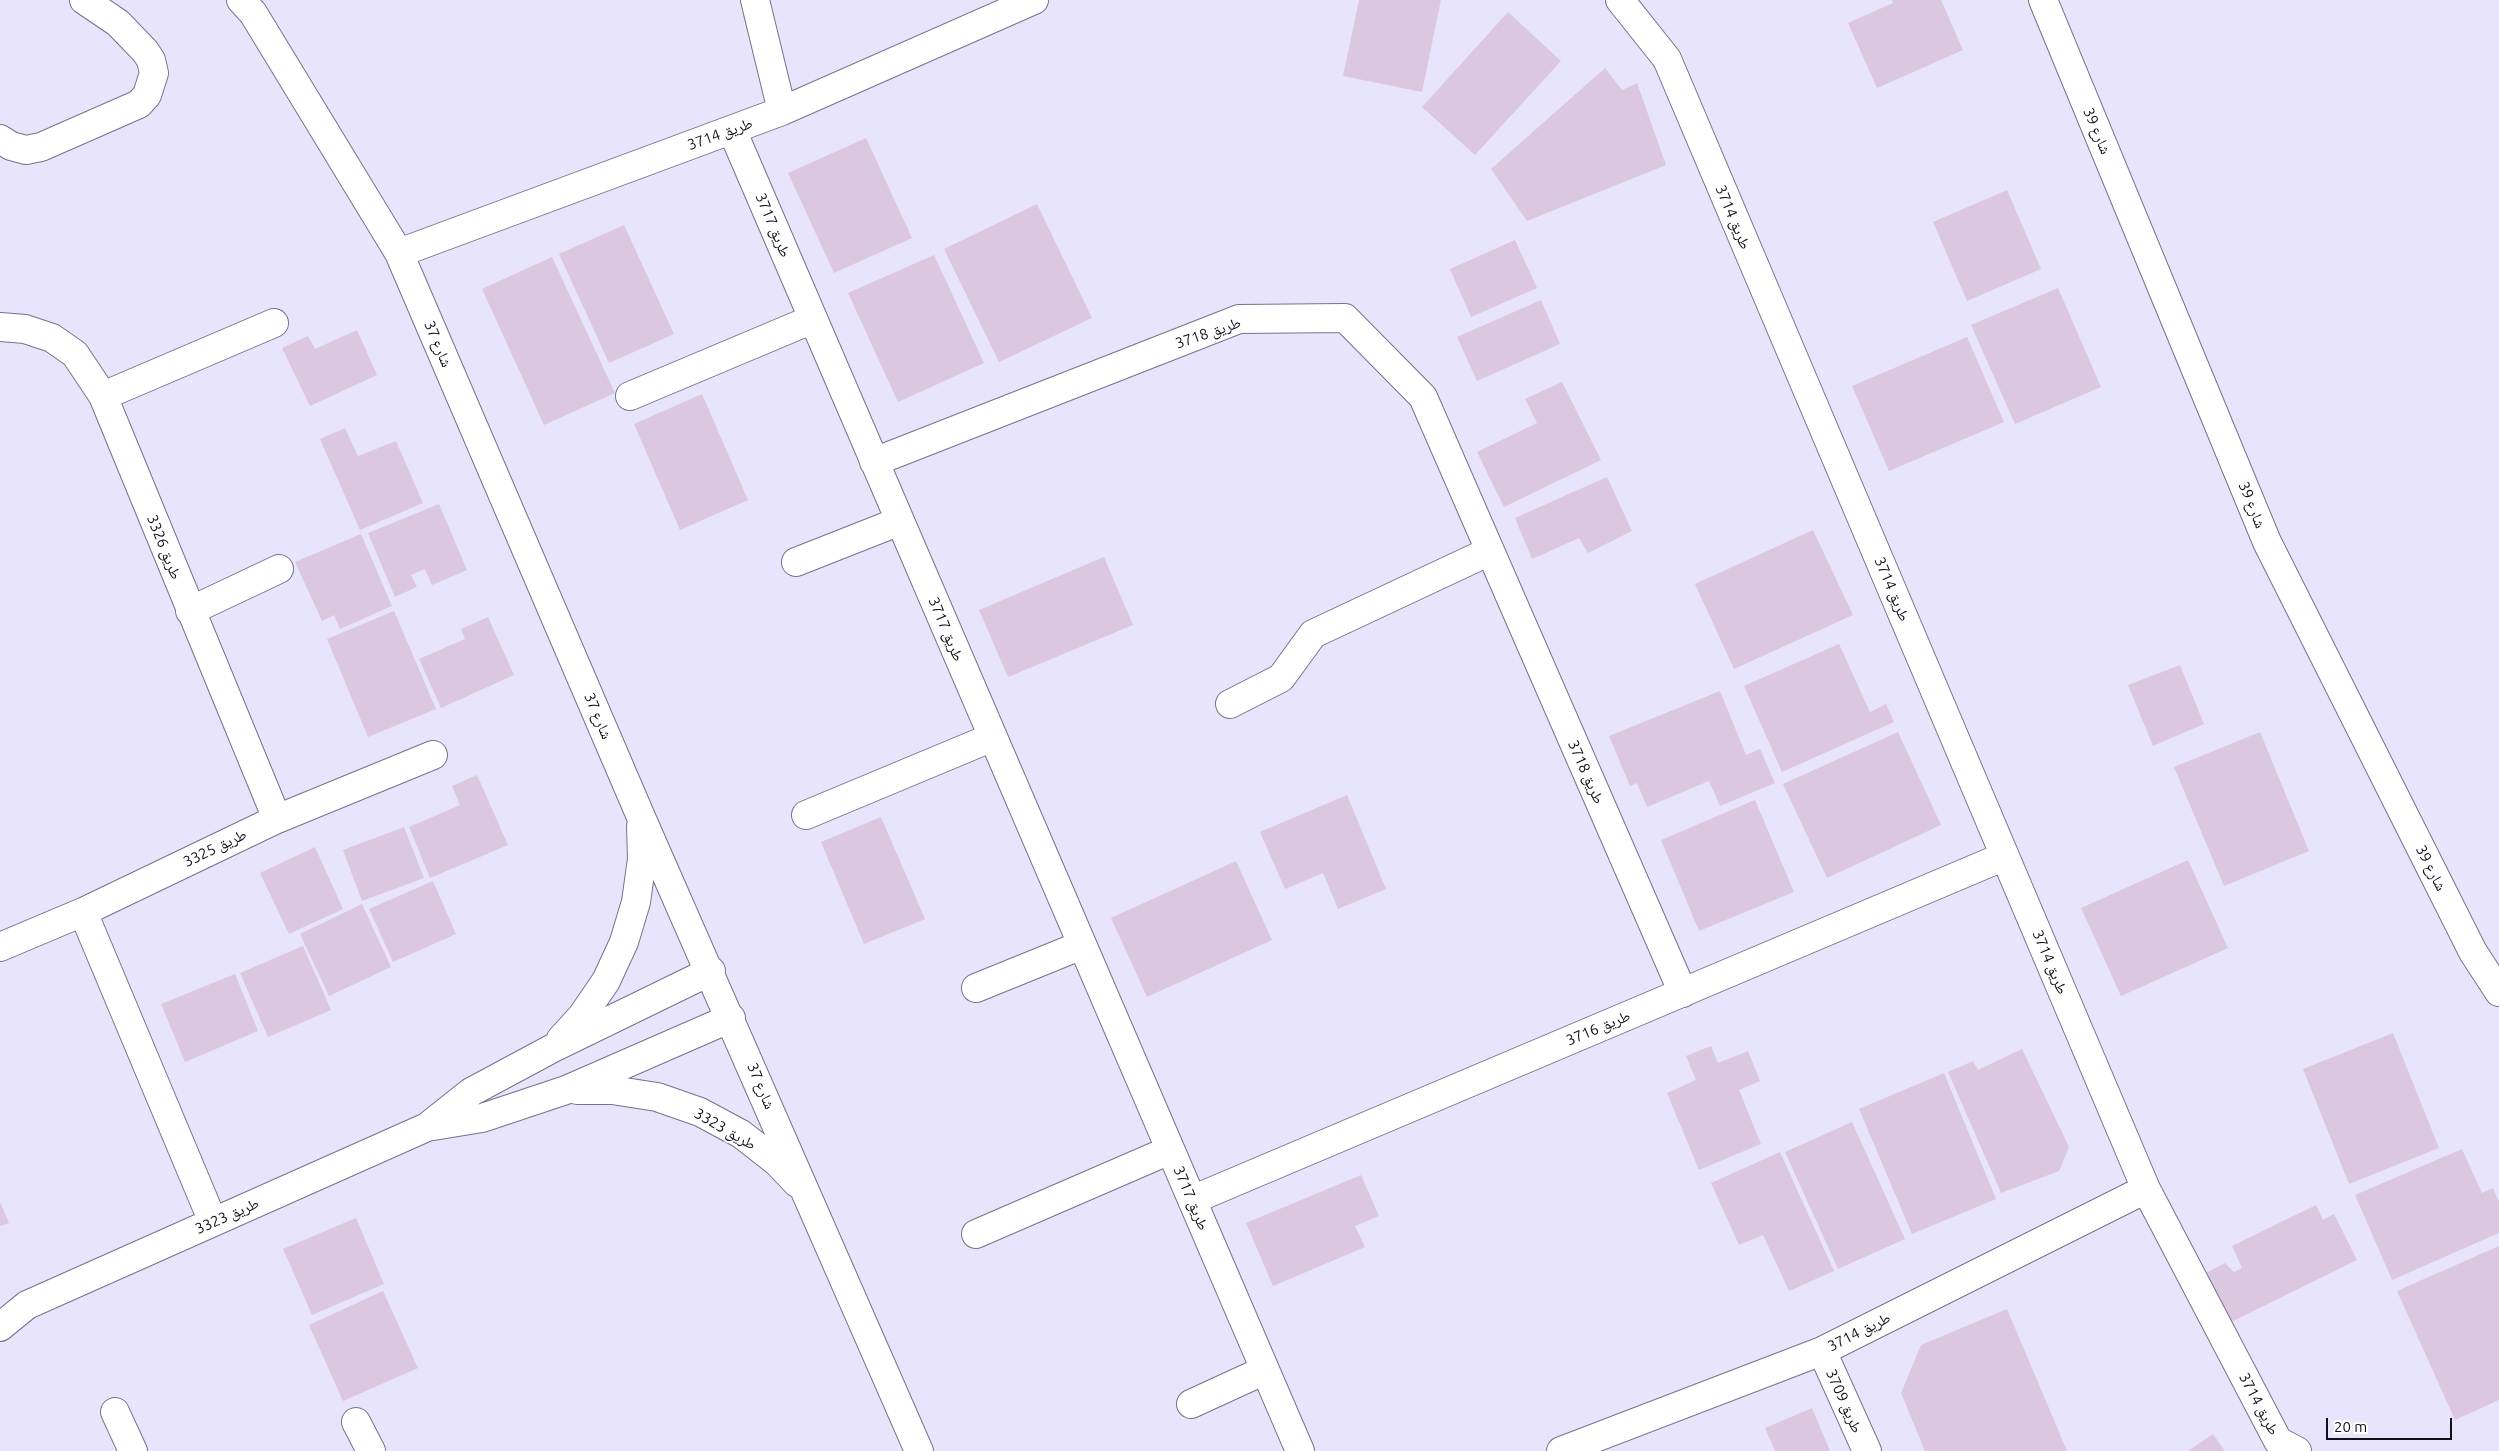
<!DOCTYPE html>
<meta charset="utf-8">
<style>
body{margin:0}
#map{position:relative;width:2499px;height:1451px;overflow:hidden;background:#e7e4fc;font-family:Ubuntu,sans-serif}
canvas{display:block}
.scale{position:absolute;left:2326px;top:1418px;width:126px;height:22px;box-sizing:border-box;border:2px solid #110f19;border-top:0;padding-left:6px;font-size:15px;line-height:18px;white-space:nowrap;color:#110f19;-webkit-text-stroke:4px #fff;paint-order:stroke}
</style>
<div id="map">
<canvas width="2499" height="1451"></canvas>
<div class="scale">20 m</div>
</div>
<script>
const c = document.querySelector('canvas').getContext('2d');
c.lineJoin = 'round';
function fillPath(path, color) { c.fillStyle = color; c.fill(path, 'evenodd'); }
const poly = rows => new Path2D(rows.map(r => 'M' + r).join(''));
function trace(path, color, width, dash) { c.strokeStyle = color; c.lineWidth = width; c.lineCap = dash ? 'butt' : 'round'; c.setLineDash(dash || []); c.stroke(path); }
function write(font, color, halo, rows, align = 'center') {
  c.font = font + ' Ubuntu,"Noto Naskh Arabic",sans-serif'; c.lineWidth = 4; c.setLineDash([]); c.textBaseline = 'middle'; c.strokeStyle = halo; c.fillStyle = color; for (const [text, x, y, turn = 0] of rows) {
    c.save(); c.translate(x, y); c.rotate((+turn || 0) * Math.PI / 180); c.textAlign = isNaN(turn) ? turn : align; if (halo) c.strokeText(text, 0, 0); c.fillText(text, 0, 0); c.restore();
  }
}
const building = poly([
 [1359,0,1441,0,1422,92,1343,76],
 [1892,0,1941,0,1963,50,1877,88,1848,23,1893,3],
 [1508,12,1561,61,1475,155,1422,107],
 [1605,68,1622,90,1637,83,1666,165,1527,221,1491,169],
 [866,138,912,238,834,273,788,173],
 [2007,190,2041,269,1967,301,1933,222],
 [1037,204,1092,318,999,362,944,249],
 [624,225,674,334,609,363,559,254],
 [1515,240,1537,288,1471,317,1450,269],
 [934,255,984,363,898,402,848,293],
 [552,257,615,393,544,425,482,289],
 [2058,288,2101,387,2015,424,1971,325],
 [1541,300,1560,344,1477,381,1457,337],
 [357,330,377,375,310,406,282,348,308,336,315,349],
 [1967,337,2004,422,1889,471,1852,386],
 [1562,382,1601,460,1504,507,1477,452,1537,423,1525,399],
 [702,394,748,500,680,530,634,424],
 [345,428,358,456,396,441,423,503,360,530,320,439],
 [1607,477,1632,531,1588,553,1579,538,1532,559,1515,518],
 [439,504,467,570,432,585,425,569,411,575,417,587,395,597,368,533],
 [1813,530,1853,615,1734,669,1695,584],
 [361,534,392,606,340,629,334,615,322,621,295,562],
 [1104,557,1133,625,1008,677,979,610],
 [394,611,436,709,368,737,327,639],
 [488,617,514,675,441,708,419,659,465,639,461,629],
 [1839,644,1870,712,1886,704,1894,722,1782,772,1744,686],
 [2180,665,2204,724,2153,746,2128,685],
 [1720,691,1746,755,1760,749,1775,783,1720,806,1709,781,1647,807,1637,783,1630,786,1609,736],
 [1898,732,1941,825,1827,878,1783,784],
 [2260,732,2309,851,2224,886,2174,767],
 [477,775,508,845,430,878,409,827,460,805,452,786],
 [1347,795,1386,889,1338,909,1323,873,1285,889,1260,832],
 [1755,800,1794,892,1699,931,1661,840],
 [881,817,925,919,864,944,821,842],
 [404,827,424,878,362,901,343,850],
 [315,847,343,909,289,934,260,873],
 [2188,860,2228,948,2121,996,2081,908],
 [1236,861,1272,940,1147,997,1111,918],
 [433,881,456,934,393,962,369,909],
 [362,904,391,967,329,996,300,934],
 [303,946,331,1010,268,1037,240,973],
 [235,974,258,1031,185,1062,161,1004],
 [2393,1033,2439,1148,2349,1184,2303,1069],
 [1711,1046,1718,1063,1748,1051,1760,1081,1739,1090,1761,1144,1699,1170,1667,1093,1696,1080,1686,1056],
 [2022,1049,2069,1147,2059,1171,2001,1193,1948,1072,1973,1061,1978,1070],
 [1944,1073,1996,1199,1912,1234,1859,1109],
 [1852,1122,1905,1239,1838,1269,1785,1152],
 [2462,1149,2482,1193,2493,1188,2499,1202,2499,1233,2392,1280,2355,1195],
 [1780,1152,1834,1271,1789,1291,1763,1235,1739,1245,1711,1183],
 [1361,1175,1379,1216,1355,1226,1365,1247,1273,1286,1246,1223],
 [0,1202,9,1223,0,1226],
 [2316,1205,2323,1220,2334,1214,2357,1260,2231,1322,2206,1273,2225,1263,2234,1272,2242,1268,2232,1246],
 [356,1218,384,1284,312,1315,283,1249],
 [2499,1246,2499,1400,2455,1420,2397,1291],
 [383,1291,418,1368,343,1401,309,1325],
 [2007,1309,2067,1451,1925,1451,1901,1393,1921,1345],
 [1812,1408,1830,1451,1775,1451,1765,1428],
 [2213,1434,2225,1451,2188,1451]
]);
const minor = poly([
 [241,0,253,13,399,253,641,817,919,1451],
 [755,0,782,111],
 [1620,0,1667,59,2146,1189,2278,1441,2297,1451],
 [2043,0,2267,542,2473,952,2499,992],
 [732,130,1300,1451],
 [0,139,11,146,26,150,41,147,139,104,147,95,154,73,151,60,145,51,118,23,84,0],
 [399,253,782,111,1034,0],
 [0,327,25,329,52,338,75,354,103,396,277,819],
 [103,396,274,323],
 [630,396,813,319],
 [874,462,1239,319,1345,318,1423,397,1683,993],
 [796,562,900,521],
 [190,611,279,569],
 [1230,704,1281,678,1313,634,1490,551],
 [806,815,993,737],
 [83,912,213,1222],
 [0,947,83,912,277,819,433,755],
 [976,988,1082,945],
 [561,1039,582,1016,606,981,624,942,636,902,642,859,641,826],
 [577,1090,612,1090,657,1097,700,1112,741,1134,777,1162,797,1183],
 [427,1127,482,1118,566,1090,731,1018],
 [1192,1200,2005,856],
 [976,1234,1170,1150],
 [0,1327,27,1305,427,1127,471,1092,553,1048,711,971],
 [1822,1351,1867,1451],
 [1191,1404,1265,1370],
 [115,1412,133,1451],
 [356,1422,371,1451],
 [1561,1451,1822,1351,2146,1189]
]);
const streetNames = [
 ["شارع 39",2097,131,67],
 ["طريق 3714",720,134,-20],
 ["طريق 3714",1733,217,67],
 ["طريق 3717",773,225,67],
 ["طريق 3718",1208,333,-19],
 ["شارع 37",438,344,67],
 ["شارع 39",2252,505,68],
 ["طريق 3326",164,547,68],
 ["طريق 3714",1892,589,67],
 ["طريق 3717",946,629,67],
 ["شارع 37",598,716,67],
 ["طريق 3718",1586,772,66],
 ["طريق 3325",215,848,-26],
 ["شارع 39",2431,868,63],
 ["طريق 3714",2050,962,67],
 ["طريق 3716",1598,1028,-23],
 ["شارع 37",761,1086,67],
 ["طريق 3323",725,1129,30],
 ["طريق 3717",1191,1198,67],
 ["طريق 3323",227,1216,-24],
 ["طريق 3714",1859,1332,-27],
 ["طريق 3709",1844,1401,66],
 ["طريق 3714",2259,1404,62]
];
fillPath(building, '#dcc7e0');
trace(minor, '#76728c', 30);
trace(minor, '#fff', 28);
write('15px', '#110f19', '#fff', streetNames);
</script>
